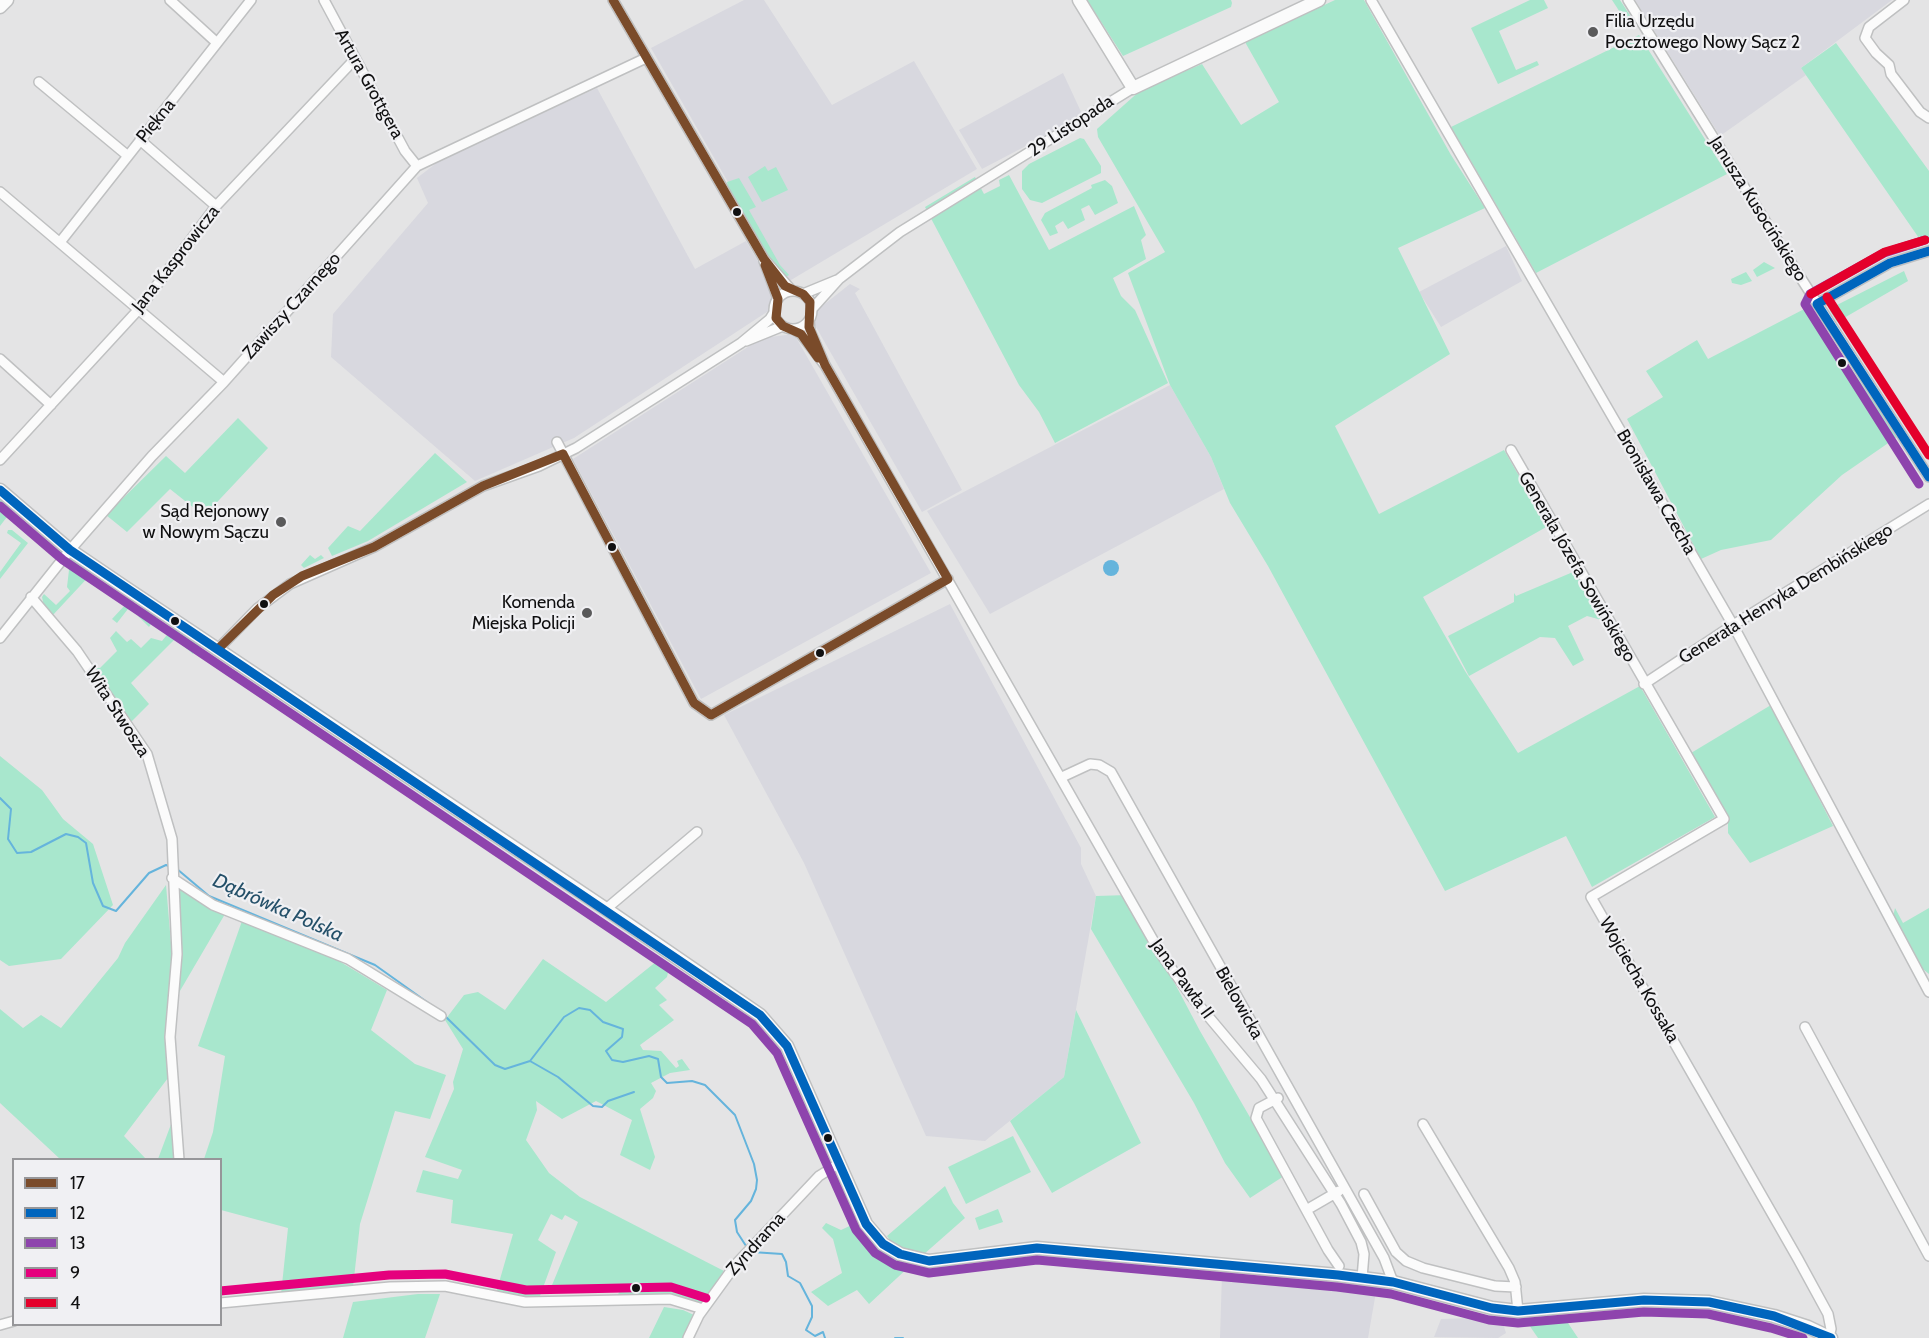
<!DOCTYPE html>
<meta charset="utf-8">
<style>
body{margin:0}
#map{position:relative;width:1929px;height:1338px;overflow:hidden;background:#e4e4e5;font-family:Cabin,sans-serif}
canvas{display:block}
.legend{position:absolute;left:12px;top:1158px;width:210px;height:168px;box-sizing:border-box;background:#f0f0f3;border:2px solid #969699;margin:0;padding:8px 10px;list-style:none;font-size:18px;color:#101011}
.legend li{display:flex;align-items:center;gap:12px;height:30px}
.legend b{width:30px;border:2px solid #969699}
</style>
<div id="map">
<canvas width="1929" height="1338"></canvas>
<ul class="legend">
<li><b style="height:8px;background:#7a4b2a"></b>17</li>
<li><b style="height:8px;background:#0065bd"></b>12</li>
<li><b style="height:8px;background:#8e44ad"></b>13</li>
<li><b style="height:8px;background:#e5007d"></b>9</li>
<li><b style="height:8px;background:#e4002b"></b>4</li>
</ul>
</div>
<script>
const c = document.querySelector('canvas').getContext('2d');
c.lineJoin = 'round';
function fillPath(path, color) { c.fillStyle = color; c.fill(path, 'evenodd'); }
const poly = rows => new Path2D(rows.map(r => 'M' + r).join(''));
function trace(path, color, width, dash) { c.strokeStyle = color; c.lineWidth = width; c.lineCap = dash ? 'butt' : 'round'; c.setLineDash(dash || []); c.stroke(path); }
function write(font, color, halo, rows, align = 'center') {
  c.font = font + ' Cabin,sans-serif'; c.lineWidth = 4.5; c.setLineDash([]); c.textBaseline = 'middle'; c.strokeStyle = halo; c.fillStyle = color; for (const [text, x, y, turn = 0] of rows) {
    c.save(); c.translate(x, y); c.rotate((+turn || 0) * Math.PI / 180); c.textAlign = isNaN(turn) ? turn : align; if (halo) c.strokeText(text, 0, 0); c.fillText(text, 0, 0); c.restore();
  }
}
const built = poly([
 [744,0,764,0,832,105,914,61,977,169,786,283,651,48],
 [1635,0,1892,0,1801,68,1806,75,1720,136],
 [1063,73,1083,116,982,169,959,130],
 [597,88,695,269,746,241,775,290,771,299,773,308,574,438,475,481,331,357,333,314,428,203,417,178,443,158],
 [1506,246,1522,281,1441,327,1419,292],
 [850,284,860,289,855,293,962,490,922,512,812,320,817,310],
 [794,334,931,573,701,699,573,459,762,338],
 [1170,385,1211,457,1224,489,990,614,927,511],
 [950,604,1081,848,1081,864,1096,896,1064,1077,985,1141,926,1136,804,863,724,715],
 [1222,1274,1377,1286,1368,1338,1220,1338],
 [1501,1317,1506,1333,1498,1338,1434,1337,1441,1319]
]);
const green = poly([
 [1087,0,1231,0,1232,3,1231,7,1123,56],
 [1335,0,1364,0,1451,155,1485,208,1398,248,1450,354,1335,426,1379,514,1504,450,1548,526,1423,597,1465,671,1518,753,1640,686,1715,817,1592,887,1566,836,1445,891,1268,566,1230,503,1211,457,1170,385,1128,273,1165,252,1098,137,1097,129,1142,89,1202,64,1241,125,1279,102,1245,42],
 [1530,0,1544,0,1548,8,1499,31,1516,70,1537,61,1539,65,1498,84,1471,28],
 [1612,0,1620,0,1633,20,1627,23],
 [1639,35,1727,174,1536,273,1451,127],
 [1836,43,1929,171,1929,240,1921,241,1801,68],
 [1080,138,1084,139,1101,166,1101,173,1042,203,1030,200,1022,189,1022,171,1029,164],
 [765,166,768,171,776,167,788,190,762,202,748,177],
 [1009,175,1049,250,1134,206,1146,235,1141,240,1146,259,1113,278,1121,296,1135,310,1168,383,1055,443,1039,412,1019,385,925,207,975,177,984,194,1000,186,999,180],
 [739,178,756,207,749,210,780,265,789,275,781,280,728,188,727,182],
 [1105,180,1112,186,1118,203,1095,215,1089,205,1081,209,1085,220,1068,229,1063,221,1055,226,1058,233,1050,236,1041,220,1045,213,1092,188,1091,185],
 [1764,262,1775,268,1757,277,1753,270],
 [1904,271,1908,281,1837,322,1830,311,1833,307],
 [1746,272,1752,281,1741,285,1732,283,1731,279],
 [1810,306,1897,437,1842,475,1771,540,1721,550,1701,559,1627,419,1663,397,1646,371,1697,340,1708,359],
 [238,418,268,448,204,516,170,489,127,532,106,515,166,456,185,473],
 [435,453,467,482,368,541,332,556,328,548,348,526,360,531],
 [0,498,13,509,0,526],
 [8,530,12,530,28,543,0,579,0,572,21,543,7,533],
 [71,555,93,572,52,616,44,606,42,597,44,594,56,605,70,591,67,587,69,570,65,562],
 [310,555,315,559,321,555,324,558,304,568,301,565],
 [1573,572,1581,577,1605,621,1587,616,1568,626,1584,660,1573,666,1555,638,1540,637,1469,676,1448,636,1514,602,1514,593,1516,596],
 [129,596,135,600,117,623,112,619,126,604],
 [145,607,157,615,149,627,138,616],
 [174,626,201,645,193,654,175,639,131,683,149,704,130,723,95,668,100,668,117,651,110,638,116,631,127,642,131,639,141,648,151,638,162,641],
 [1771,705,1833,826,1750,863,1728,833,1728,823,1691,753],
 [0,756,42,790,63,819,93,844,113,905,61,959,9,966,0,960],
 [166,885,173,967,171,1074,124,1136,146,1159,60,1159,0,1103,0,1009,23,1028,41,1015,61,1028,118,958,125,943],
 [179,889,196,900,225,914,177,996],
 [1128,895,1200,1031,1284,1176,1250,1198,1225,1163,1194,1103,1091,929,1096,896],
 [1895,908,1903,923,1929,908,1929,974,1918,965,1893,917],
 [242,921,324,952,387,990,371,1030,415,1064,446,1075,430,1119,395,1111,360,1224,353,1287,281,1294,288,1228,221,1210,220,1160,204,1159,213,1132,225,1056,198,1046],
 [543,959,606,1002,657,961,669,968,667,977,655,988,667,1000,659,1005,674,1020,640,1045,643,1050,661,1051,676,1068,679,1066,677,1061,682,1059,690,1070,670,1073,651,1083,656,1091,653,1098,640,1109,655,1157,650,1170,620,1155,632,1120,596,1101,562,1119,536,1101,537,1110,526,1140,549,1173,580,1197,724,1271,703,1304,679,1296,618,1295,619,1292,610,1286,604,1286,601,1292,550,1290,578,1222,565,1215,562,1220,551,1214,538,1240,556,1252,540,1296,523,1298,496,1293,513,1234,451,1223,453,1200,416,1192,423,1170,458,1179,462,1170,425,1157,454,1089,453,1082,463,1049,445,1020,464,995,478,992,505,1010],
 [1076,1010,1141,1143,1052,1193,1010,1121,1064,1077],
 [173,1119,177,1159,158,1159],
 [1013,1136,1031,1172,966,1204,948,1167],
 [945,1186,953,1203,965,1218,923,1255,893,1244,887,1236],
 [998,1209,1003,1222,979,1230,975,1218],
 [826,1223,841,1230,854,1224,859,1225,870,1241,895,1260,911,1265,869,1304,857,1290,828,1306,811,1292,842,1273,833,1239,822,1228],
 [418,1294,440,1294,425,1338,343,1338,353,1302],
 [664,1307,683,1310,694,1315,683,1338,649,1338],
 [1564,1317,1578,1338,1538,1338,1527,1322]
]);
const water = poly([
 '1103 568a8 8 0 1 1 16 0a8 8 0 1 1-16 0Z'
]);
const stream = poly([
 [0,798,11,809,8,839,17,853,31,852,66,834,78,837,86,843,93,883,103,906,116,911,149,873,166,865,171,867],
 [177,869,209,896,375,965,434,1007],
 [446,1017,495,1065,505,1069,530,1061,564,1017,579,1008,590,1010,603,1022,623,1029,622,1037,606,1051,612,1060,623,1062,649,1056,658,1059,661,1077,667,1083,692,1081,705,1085,735,1115,754,1164,757,1180,756,1189,751,1201,735,1220,737,1232,748,1249],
 [530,1061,558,1077,593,1106,602,1107,608,1101,634,1092],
 [752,1252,782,1254,786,1262,788,1276,800,1283,812,1306,812,1317,806,1330,815,1336,823,1332,825,1338],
 [895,1338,903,1338]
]);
const street = poly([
 [170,0,216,42],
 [324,0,405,151,417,166],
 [613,0,764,259,792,291],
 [1371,0,1733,625,1929,992],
 [1628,0,1795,269,1929,477],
 [1904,0,1869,27,1865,38,1876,53,1889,65,1891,74,1920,112,1929,118],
 [39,82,128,156],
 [140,140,216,206],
 [0,192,224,382],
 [61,241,251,0],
 [764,261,778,299],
 '774 310a19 19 0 1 1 38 0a19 19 0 1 1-38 0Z',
 [803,294,837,280],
 [1817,304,1890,263,1929,251],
 [812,309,839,279,900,232,1133,88],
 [809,320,810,331,824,363],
 [793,329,801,334,825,365,1161,954,1192,997,1261,1079,1341,1204,1361,1242,1364,1254,1362,1278],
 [746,341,783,326],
 [0,359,51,405],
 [557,442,694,703,711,715,948,579],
 [1511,450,1724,819,1591,897,1798,1259,1828,1314,1831,1329,1829,1337],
 [0,460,139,309,216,206,355,59],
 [31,597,77,651,147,754,172,839,177,954,170,1037,179,1160],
 [0,638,70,550,152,456,224,382,417,166,646,58],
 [219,648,258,608,290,584,374,547,483,486,539,466,576,448,741,343,770,319,775,311],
 [1644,684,1733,625,1929,504],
 [1062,777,1090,764,1099,765,1111,772,1384,1258,1393,1282],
 [172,878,213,905,348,959,441,1016],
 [606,909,697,832],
 [1805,1027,1929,1256],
 [1278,1098,1259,1108,1256,1118,1328,1250,1339,1266],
 [1423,1124,1509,1268,1515,1282,1518,1311],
 [1364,1194,1396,1252,1406,1261,1423,1268,1495,1286,1516,1287],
 [1308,1209,1339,1191],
 [220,1303,390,1287,445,1286,525,1302,670,1299,703,1309],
 [0,1325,14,1321],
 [688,1338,699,1315,736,1264,819,1176,840,1163]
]);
const secondary = poly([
 [1079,0,1133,88,1319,0],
 [0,7,7,0],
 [0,490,70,550,123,586,606,909,760,1015,787,1046,866,1224,883,1244,900,1254,929,1261,1037,1248,1338,1275,1393,1282,1492,1308,1518,1311,1644,1300,1709,1302,1774,1316,1808,1327,1831,1338]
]);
const bus1 = poly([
 [613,0,764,259,785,286,803,294,810,302,809,327,825,365,948,579],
 [765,265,778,299,776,318,783,326,801,334,818,358],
 [563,454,694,703,711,715],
 [219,648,273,595,302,576,374,547,483,486,563,454],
 [711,715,948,579]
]);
const bus2 = poly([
 [1929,251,1890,263,1817,304,1929,477],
 [0,490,70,550,760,1015,787,1046,866,1224,883,1244,900,1254,929,1261,1037,1248,1338,1275,1393,1282,1492,1308,1518,1311,1644,1300,1709,1302,1774,1316,1831,1338]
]);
const bus3 = poly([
 [1919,484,1805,304,1810,294,1884,253,1925,240],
 [0,506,63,560,752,1024,777,1053,856,1230,875,1253,895,1265,929,1273,1037,1260,1337,1287,1391,1294,1489,1320,1518,1323,1644,1312,1708,1314,1771,1328,1803,1338]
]);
const bus4 = poly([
 [220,1291,389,1275,445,1274,526,1290,671,1287,706,1298]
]);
const bus5 = poly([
 [1811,294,1885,252,1925,240],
 [1827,297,1929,455]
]);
const markers = [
 [1593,32,6,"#5a5a5b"],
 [737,212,5,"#101011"],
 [1842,363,5,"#101011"],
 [281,522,6,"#5a5a5b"],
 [612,547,5,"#101011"],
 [264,604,5,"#101011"],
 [587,613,6,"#5a5a5b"],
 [175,621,5,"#101011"],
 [820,653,5,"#101011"],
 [828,1138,5,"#101011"],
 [636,1288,5,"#101011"]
];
const poiNames = [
 ["Filia Urzędu",1605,22,"left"],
 ["Pocztowego Nowy Sącz 2",1605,43,"left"],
 ["Sąd Rejonowy",269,512],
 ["w Nowym Sączu",269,533],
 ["Komenda",575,603],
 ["Miejska Policji",575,624]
];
const streetNames = [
 ["Artura Grottgera",369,84,61],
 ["Piękna",156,121,-51],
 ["29 Listopada",1071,126,-33],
 ["Janusza Kusocińskiego",1758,209,58],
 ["Jana Kasprowicza",176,259,-52],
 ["Zawiszy Czarnego",292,306,-48],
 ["Bronisława Czecha",1656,492,60],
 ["Generała Józefa Sowińskiego",1577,567,60],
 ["Generała Henryka Dembińskiego",1786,594,-32],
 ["Wita Stwosza",117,712,57],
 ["Jana Pawła II",1182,979,54],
 ["Wojciecha Kossaka",1639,980,60],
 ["Bielowicka",1239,1003,61],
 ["Zyndrama",756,1244,-48]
];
const waterNames = [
 ["Dąbrówka Polska",278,908,24]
];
fillPath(built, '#d8d8df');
fillPath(green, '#a8e7cd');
fillPath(water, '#65b4dc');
trace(stream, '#65b4dc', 2);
trace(street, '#bfc0c1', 12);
trace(secondary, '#bfc0c1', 15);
trace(street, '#fbfbfb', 9);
trace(secondary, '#fbfbfb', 12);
trace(bus1, '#7a4b2a', 9);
trace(bus2, '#0065bd', 9);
trace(bus3, '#8e44ad', 9);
trace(bus4, '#e5007d', 9);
trace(bus5, '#e4002b', 9);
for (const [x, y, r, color] of markers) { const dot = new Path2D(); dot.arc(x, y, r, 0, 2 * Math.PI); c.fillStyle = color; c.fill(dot); trace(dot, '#f0f0f3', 2); }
write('18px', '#101011', '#f0f0f3', poiNames, 'right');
write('18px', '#101011', '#f0f0f3', streetNames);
write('italic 20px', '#245069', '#f0f0f3', waterNames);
</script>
